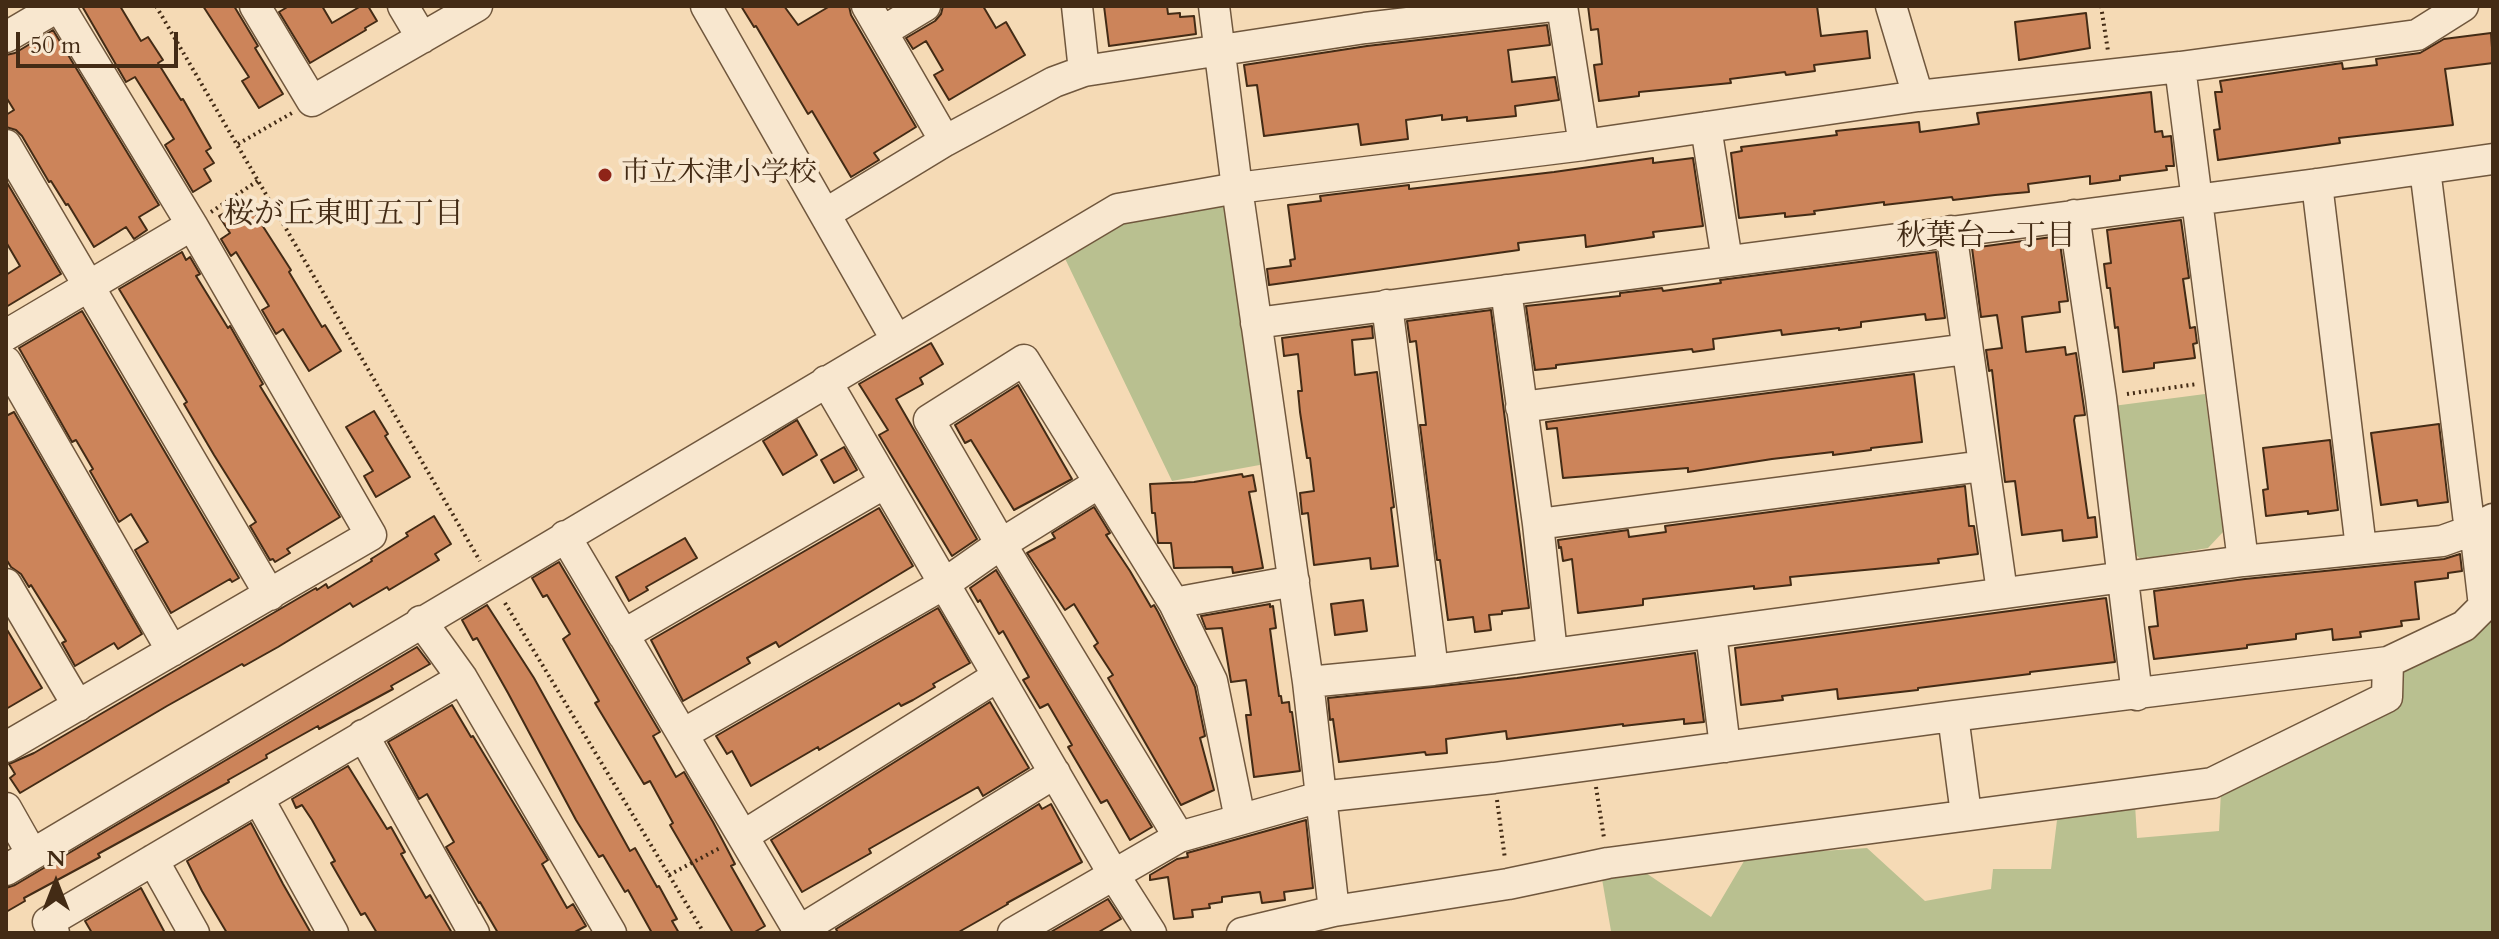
<!DOCTYPE html>
<meta charset="utf-8">
<style>
body{margin:0}
#map{position:relative;width:2499px;height:939px;overflow:hidden;background:#f5dab5;font-family:Cardo,serif}
canvas{display:block}
.frame{position:absolute;inset:0;border:8px solid #432b15;pointer-events:none}
.north{position:absolute;left:16px;top:843px;width:80px;height:80px;-webkit-text-stroke:6px #f8e7cf;paint-order:stroke;rotate:0deg;font-size:22px;font-weight:700;line-height:32px;text-align:center;color:#432b15}
.north::after{content:'';display:block;margin:auto;width:28px;height:36px;background:#432b15;clip-path:polygon(50% 0,100% 100%,50% 72%,0 100%)}
.scale{position:absolute;left:16px;top:32px;width:162px;height:36px;box-sizing:border-box;border:4px solid #432b15;border-top:0;padding-left:10px;font-size:24px;line-height:28px;white-space:nowrap;color:#432b15;-webkit-text-stroke:6px #f8e7cf;paint-order:stroke}
</style>
<div id="map">
<canvas width="2499" height="939"></canvas>
<div class="frame"></div>
<div class="north">N</div>
<div class="scale">50 m</div>
</div>
<script>
const c = document.querySelector('canvas').getContext('2d');
c.lineJoin = 'round';
function fillPath(path, color) { c.fillStyle = color; c.fill(path, 'evenodd'); }
const poly = rows => new Path2D(rows.map(r => 'M' + r).join(''));
function trace(path, color, width, dash) { c.strokeStyle = color; c.lineWidth = width; c.lineCap = dash ? 'butt' : 'round'; c.setLineDash(dash || []); c.stroke(path); }
function write(font, color, halo, rows, align = 'center') {
  c.font = font + ' Cardo,"Noto Serif JP",serif'; c.lineWidth = 8; c.setLineDash([]); c.textBaseline = 'middle'; c.strokeStyle = halo; c.fillStyle = color; for (const [text, x, y, turn = 0] of rows) {
    c.save(); c.translate(x, y); c.rotate((+turn || 0) * Math.PI / 180); c.textAlign = isNaN(turn) ? turn : align; if (halo) c.strokeText(text, 0, 0); c.fillText(text, 0, 0); c.restore();
  }
}
const green = poly([
 [1237,188,1276,462,1172,481,1058,244,1118,209],
 [2205,394,2223,532,2208,548,2141,559,2129,550,2113,406],
 [2493,617,2493,933,1605,933,1611,931,1602,879,1643,871,1711,917,1747,856,1867,848,1925,901,1991,889,1993,869,2051,869,2058,812,2135,804,2137,838,2219,831,2221,791,2403,668]
]);
const building = poly([
 [82,6,120,6,141,41,148,37,163,60,158,63,181,100,183,99,211,148,206,151,214,163,204,169,211,181,193,192,165,145,174,139,135,77,126,82,82,6],
 [203,6,234,6,258,46,255,48,283,94,259,108,242,81,249,77,203,6],
 [289,6,322,6,332,23,361,6,368,6,377,21,365,28,366,30,310,63,279,12,289,6],
 [741,6,784,6,798,25,830,6,849,6,851,15,916,127,874,153,879,160,851,177,812,111,808,114,756,26,754,27,741,6],
 [943,6,983,6,996,28,1006,22,1025,55,949,100,934,75,943,70,926,41,913,49,906,38,935,21,941,14,943,6],
 [1104,6,1167,6,1168,14,1180,13,1180,17,1194,16,1196,34,1109,46,1104,6],
 [1588,6,1817,6,1821,36,1867,31,1870,58,1814,65,1815,71,1786,75,1785,72,1730,79,1731,83,1639,92,1639,96,1599,101,1594,65,1602,64,1598,29,1591,30,1588,6],
 [2086,13,2090,48,2019,60,2015,22,2086,13],
 [1547,25,1550,45,1508,50,1512,82,1555,77,1559,100,1515,106,1516,116,1467,121,1467,117,1442,120,1442,115,1406,120,1408,139,1361,145,1358,124,1264,136,1257,85,1247,86,1244,65,1367,46,1547,25],
 [53,30,159,205,139,217,147,230,134,239,126,227,94,247,68,204,66,205,51,181,49,182,22,136,16,130,6,127,6,115,14,110,6,97,6,55,15,53,53,30],
 [2491,33,2493,63,2445,69,2453,125,2339,138,2340,143,2218,160,2214,130,2220,129,2215,92,2222,92,2220,81,2342,63,2343,69,2377,65,2376,59,2420,53,2444,39,2491,33],
 [2151,92,2155,132,2162,131,2163,137,2171,136,2174,166,2166,166,2167,170,2120,176,2120,180,2090,184,2090,176,2028,184,2029,192,1995,195,1953,200,1952,197,1884,205,1884,202,1814,211,1815,214,1785,217,1785,213,1739,218,1731,153,1742,151,1741,147,1837,135,1836,131,1919,122,1920,132,1979,124,1977,113,2151,92],
 [1653,158,1653,163,1693,158,1703,226,1653,232,1654,237,1586,247,1585,235,1518,243,1519,250,1269,285,1267,269,1291,266,1290,260,1295,259,1288,205,1321,201,1320,196,1409,185,1409,189,1554,172,1653,158],
 [6,181,61,274,6,307,6,275,20,266,6,242,6,181],
 [246,200,291,270,289,272,322,327,325,325,341,351,309,371,283,329,276,334,262,310,269,306,236,252,231,256,221,239,230,233,219,216,246,200],
 [2181,220,2189,278,2183,279,2190,328,2195,327,2197,343,2193,344,2195,358,2154,363,2154,368,2123,372,2118,327,2115,328,2110,288,2107,288,2104,264,2111,263,2107,230,2181,220],
 [2059,236,2068,301,2059,302,2060,312,2022,317,2026,352,2065,347,2066,355,2076,353,2085,415,2075,416,2074,420,2088,518,2095,517,2097,537,2063,541,2062,530,2022,535,2015,481,2005,482,1992,370,1989,371,1986,350,2002,348,1997,315,1981,317,1972,248,2059,236],
 [182,252,186,260,190,257,200,274,196,276,228,328,230,326,263,384,260,386,340,517,287,549,290,553,275,562,273,559,270,560,250,526,256,522,214,455,184,404,187,402,119,289,182,252],
 [1936,252,1945,318,1926,320,1925,314,1861,322,1861,327,1839,330,1839,328,1782,335,1781,330,1713,339,1714,349,1693,352,1692,349,1556,365,1556,368,1535,370,1526,306,1620,296,1620,293,1662,288,1663,291,1721,283,1720,280,1936,252],
 [1491,310,1529,608,1502,611,1502,614,1489,615,1491,630,1475,632,1473,617,1448,620,1440,560,1437,560,1420,425,1426,425,1416,341,1410,342,1407,321,1491,310],
 [82,311,239,578,232,582,230,579,171,613,135,550,148,542,131,514,119,522,90,471,93,469,76,440,72,442,19,348,82,311],
 [1372,326,1373,338,1352,340,1355,375,1377,372,1394,507,1391,508,1398,566,1371,569,1370,558,1314,565,1308,513,1302,514,1300,493,1314,491,1310,458,1307,458,1300,412,1298,391,1302,391,1298,354,1284,356,1282,338,1372,326],
 [931,343,943,364,920,378,923,384,896,399,977,539,952,556,879,435,888,430,859,384,931,343],
 [1914,374,1922,442,1871,448,1871,450,1833,455,1833,452,1772,459,1688,472,1688,468,1563,478,1557,428,1547,429,1546,422,1914,374],
 [1018,385,1072,479,1014,510,971,440,965,443,955,425,1018,385],
 [374,411,388,434,385,436,410,477,376,497,364,476,373,471,346,427,374,411],
 [14,412,142,634,118,649,114,643,75,666,62,643,66,641,31,585,29,587,21,574,11,567,6,559,6,416,14,412],
 [797,420,817,455,783,475,763,441,797,420],
 [2439,424,2448,502,2418,506,2417,500,2381,505,2371,433,2439,424],
 [2330,440,2338,510,2308,514,2308,511,2266,516,2263,490,2268,489,2263,448,2330,440],
 [844,447,857,470,834,483,821,460,844,447],
 [1242,474,1243,477,1253,475,1256,491,1249,492,1263,568,1233,573,1232,567,1174,568,1171,543,1158,543,1155,513,1152,513,1150,484,1194,482,1242,474],
 [1965,486,1969,526,1974,526,1978,554,1938,559,1939,563,1790,577,1791,585,1754,589,1754,586,1643,599,1643,605,1578,613,1572,559,1563,561,1561,547,1559,548,1558,540,1628,530,1629,537,1666,532,1665,526,1965,486],
 [1094,507,1110,533,1106,535,1130,571,1151,607,1154,605,1158,612,1195,687,1205,736,1200,738,1214,790,1181,805,1108,678,1113,675,1094,646,1098,643,1074,604,1065,610,1027,553,1055,538,1052,533,1094,507],
 [879,508,913,566,779,647,776,642,747,658,750,663,683,701,651,640,879,508],
 [434,516,451,544,435,554,439,560,389,590,387,587,353,607,350,603,278,647,244,666,242,664,167,706,20,793,10,778,15,774,9,764,34,753,316,588,317,590,326,584,328,588,372,561,371,559,408,536,406,533,434,516],
 [685,538,697,558,646,587,648,590,629,601,616,577,685,538],
 [2460,554,2462,571,2448,573,2448,578,2415,582,2419,619,2401,621,2402,626,2360,632,2361,637,2333,640,2332,629,2296,634,2296,639,2247,645,2247,648,2154,659,2149,627,2158,626,2154,591,2245,579,2444,559,2460,554],
 [559,562,660,732,653,736,676,777,684,772,713,822,735,864,731,866,765,926,753,933,733,933,670,825,673,823,650,781,644,784,595,703,599,701,563,639,570,634,547,595,543,597,532,578,559,562],
 [996,570,1152,827,1130,840,1107,800,1101,803,1068,747,1072,745,1048,704,1040,708,1023,680,1029,677,1003,631,999,634,980,600,978,602,970,588,996,570],
 [2106,598,2115,662,2030,672,2030,674,1918,688,1918,690,1838,699,1837,689,1782,696,1783,700,1741,705,1735,648,2106,598],
 [1363,600,1367,631,1335,635,1331,604,1363,600],
 [1270,604,1270,607,1273,606,1276,628,1270,629,1279,696,1281,696,1282,703,1289,702,1290,712,1292,712,1300,771,1254,777,1246,715,1251,715,1246,680,1231,682,1222,628,1206,629,1201,616,1270,604],
 [487,605,534,678,630,851,635,848,657,887,659,886,677,919,672,921,679,933,652,933,628,890,625,892,603,855,599,857,576,820,508,693,477,638,473,640,462,620,487,605],
 [938,608,970,663,933,684,935,687,913,700,901,706,899,703,819,750,818,747,751,786,732,751,727,754,716,736,938,608],
 [6,628,42,688,6,709,6,628],
 [417,647,430,664,391,686,393,689,319,729,318,726,266,755,267,758,228,780,229,782,98,854,100,857,24,898,25,901,6,912,6,888,15,885,417,647],
 [1695,653,1704,722,1684,724,1684,719,1623,726,1623,724,1507,739,1506,731,1446,739,1447,753,1426,755,1425,752,1339,762,1333,719,1330,720,1328,698,1517,678,1695,653],
 [990,702,1029,768,983,796,978,787,869,849,871,853,802,892,771,840,990,702],
 [452,705,471,737,473,736,548,860,542,864,567,908,573,904,586,926,573,933,498,933,480,902,479,903,446,847,454,842,427,794,419,799,388,742,452,705],
 [348,766,387,829,391,827,405,852,401,854,426,898,430,895,452,933,377,933,365,913,361,915,331,863,335,861,312,820,302,805,296,808,292,799,348,766],
 [1039,804,1042,809,1051,804,1082,862,1007,903,1008,904,957,933,838,933,836,929,1039,804],
 [1306,820,1313,888,1284,892,1285,900,1262,903,1260,892,1222,897,1222,902,1209,904,1210,908,1192,910,1193,917,1174,919,1168,877,1150,880,1150,875,1177,859,1188,857,1187,853,1306,820],
 [251,823,283,884,311,933,227,933,202,891,187,861,251,823],
 [141,888,165,933,92,933,85,921,141,888],
 [1108,899,1121,919,1097,933,1049,933,1108,899]
]);
const path = poly([
 [156,6,480,561],
 [2101,6,2108,51],
 [238,144,292,113],
 [211,212,259,180],
 [2127,394,2197,384],
 [505,603,704,933],
 [1596,787,1604,838],
 [1497,800,1505,859],
 [669,875,720,848]
]);
const minor = poly([
 [255,6,312,101,477,6],
 [403,6,422,38],
 [706,6,896,339],
 [867,6,945,141],
 [1077,6,1084,71],
 [1214,6,1237,188,1308,682,1433,670,2243,561,2180,67],
 [1562,6,1584,145],
 [1891,6,1918,96],
 [882,32,925,6],
 [6,37,59,6,192,225,6,335],
 [1706,127,1727,261],
 [6,145,270,595],
 [2317,184,2361,548],
 [825,214,945,141,1054,82,1084,71,1365,28,1552,6],
 [2074,215,2101,398,2137,695],
 [1951,231,2002,592],
 [1506,290,1538,524,1552,653],
 [1387,305,1433,670],
 [1256,323,2317,184,2493,159],
 [6,362,172,651],
 [826,381,1114,875,1151,933],
 [1521,407,1967,349],
 [1538,524,1983,466],
 [565,536,800,933],
 [2243,561,2442,541,2470,531,2493,519],
 [6,584,78,706],
 [1174,603,1294,581],
 [1711,633,1725,747],
 [623,635,885,483],
 [462,678,611,933],
 [1308,682,1334,911],
 [1953,716,1966,814],
 [683,734,944,584,1001,544,1099,483],
 [363,735,474,933],
 [6,747,371,535,192,225],
 [258,798,333,933],
 [6,808,32,854],
 [743,836,998,676],
 [1179,837,1001,544,929,420,1024,360,1174,603,1212,681,1240,819],
 [153,860,194,933],
 [6,870,1118,209,1237,188,1584,145,1918,96,2180,67,2417,35,2463,6],
 [799,931,1055,773],
 [54,933,48,922,462,678,421,621],
 [1013,933,1179,837,1320,797,1494,778,1953,716,2388,662,2464,626,2484,606,2476,537,2470,531,2425,169],
 [1242,933,1334,911,1508,884,1608,863,2212,783,2387,697,2388,662]
]);
const markers = [
 [605,175,8,"#8f2418"]
];
const poiNames = [
 ["市立木津小学校",621,175]
];
const neighbourhoodNames = [
 ["桜が丘東町五丁目",344,216],
 ["秋葉台一丁目",1986,238]
];
fillPath(green, '#b9c090');
fillPath(building, '#cc845a');
trace(building, '#432b15', 2);
trace(minor, '#70573d', 33);
trace(path, '#432b15', 4, [2, 4]);
trace(minor, '#f8e7cf', 30);
for (const [x, y, r, color] of markers) { const dot = new Path2D(); dot.arc(x, y, r, 0, 2 * Math.PI); c.fillStyle = color; c.fill(dot); trace(dot, '#f8e7cf', 3); }
write('28px', '#432b15', '#f8e7cf', poiNames, 'left');
write('30px', '#432b15', '#f8e7cf', neighbourhoodNames);
</script>
